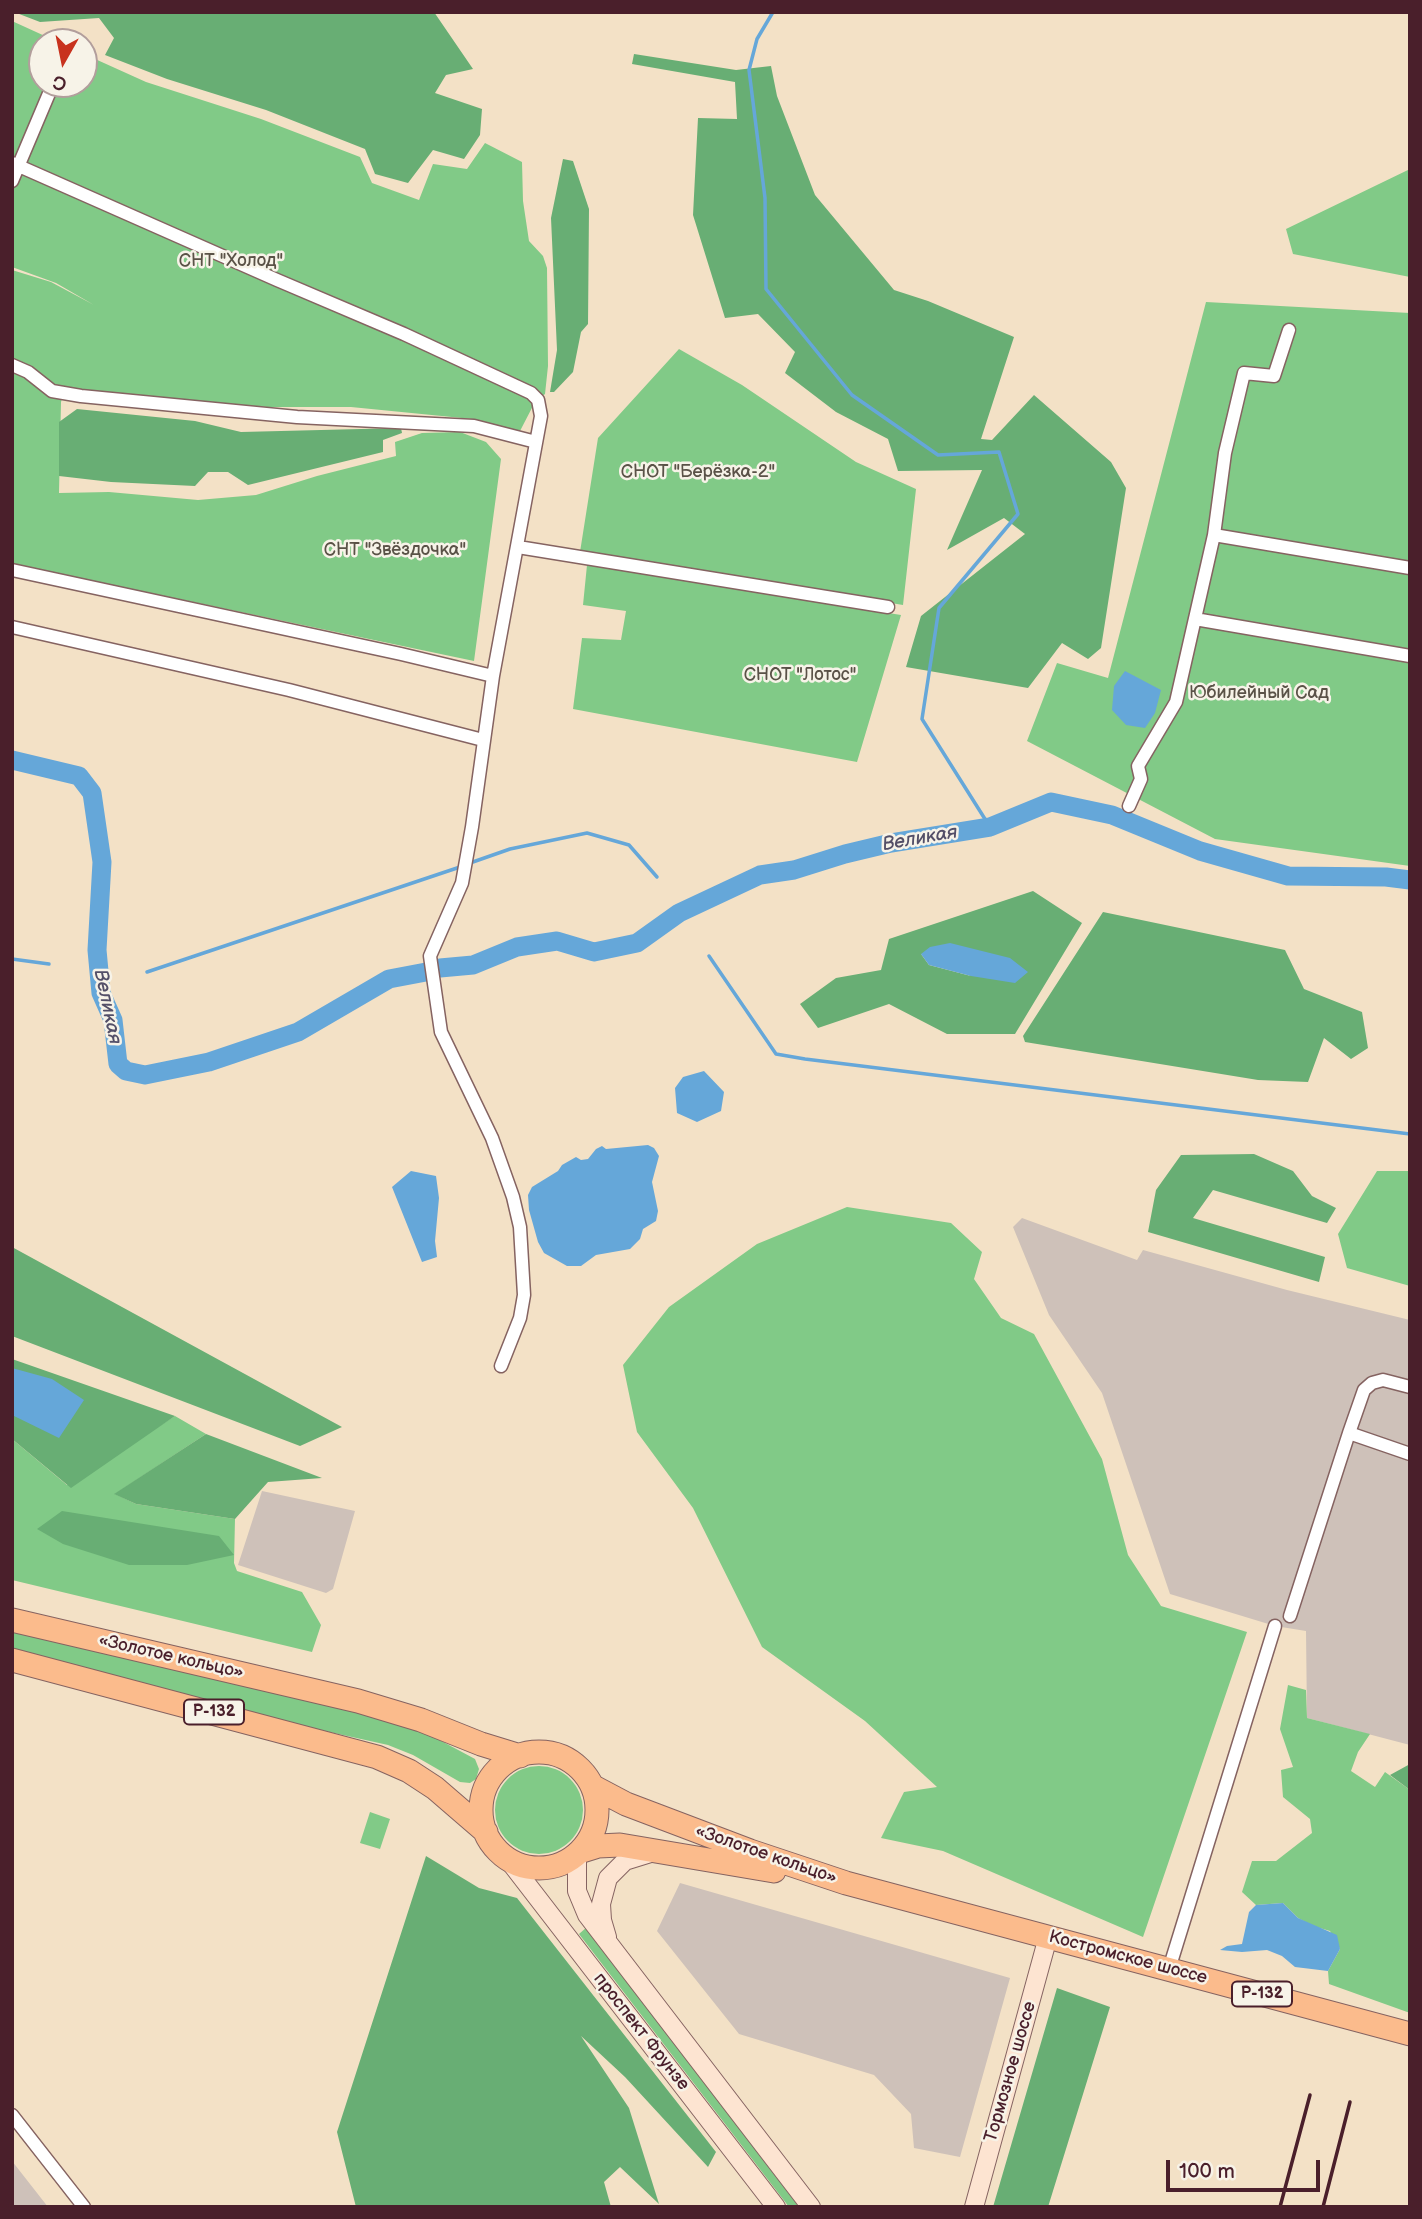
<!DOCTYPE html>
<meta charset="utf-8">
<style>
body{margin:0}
#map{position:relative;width:1422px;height:2219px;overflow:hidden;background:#f3e1c6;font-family:"Balsamiq Sans",sans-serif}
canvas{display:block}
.frame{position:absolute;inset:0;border:14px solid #4a1f2b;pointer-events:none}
.north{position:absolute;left:28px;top:28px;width:70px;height:70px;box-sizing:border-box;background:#f7f3e8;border:2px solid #b29e9c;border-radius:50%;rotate:189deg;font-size:19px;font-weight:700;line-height:28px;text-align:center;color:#4a1f2b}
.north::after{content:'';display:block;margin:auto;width:24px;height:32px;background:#c8321e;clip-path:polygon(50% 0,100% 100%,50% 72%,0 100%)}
.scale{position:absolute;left:1166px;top:2160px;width:154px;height:32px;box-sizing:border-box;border:4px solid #4a1f2b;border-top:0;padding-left:9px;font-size:21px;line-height:24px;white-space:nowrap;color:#4a1f2b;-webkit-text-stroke:5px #f7f3e8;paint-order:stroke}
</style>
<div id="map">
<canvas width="1422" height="2219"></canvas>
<div class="frame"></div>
<div class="north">С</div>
<div class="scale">100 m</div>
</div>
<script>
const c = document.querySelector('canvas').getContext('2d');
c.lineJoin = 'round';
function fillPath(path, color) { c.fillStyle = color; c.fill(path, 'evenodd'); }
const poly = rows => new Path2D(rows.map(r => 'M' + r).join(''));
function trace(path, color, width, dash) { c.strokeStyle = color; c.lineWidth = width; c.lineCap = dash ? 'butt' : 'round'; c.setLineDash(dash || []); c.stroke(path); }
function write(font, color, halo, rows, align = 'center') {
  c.font = font + ' "Balsamiq Sans",sans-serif'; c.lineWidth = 5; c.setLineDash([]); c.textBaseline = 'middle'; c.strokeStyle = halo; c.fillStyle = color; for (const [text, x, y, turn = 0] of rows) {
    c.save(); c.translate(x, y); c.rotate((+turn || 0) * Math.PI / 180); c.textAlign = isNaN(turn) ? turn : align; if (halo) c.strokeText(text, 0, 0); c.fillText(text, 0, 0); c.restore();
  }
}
const industrial = poly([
 [1022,1218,1137,1260,1143,1250,1287,1290,1410,1320,1410,1745,1307,1718,1306,1631,1275,1626,1170,1594,1102,1393,1049,1315,1013,1227],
 [262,1491,355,1511,333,1589,326,1593,238,1565],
 [680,1883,1010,1978,960,2157,914,2148,911,2114,874,2075,739,2034,657,1931],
 [12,2161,48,2207,12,2207]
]);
const green = poly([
 [12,21,58,42,42,42,42,84,84,84,84,54,146,82,261,119,360,157,372,183,419,200,433,164,467,169,485,143,522,162,523,201,529,241,543,256,547,268,548,366,545,394,535,402,520,431,472,419,351,407,268,407,127,399,64,392,61,402,59,493,109,492,198,500,256,495,317,476,396,456,395,442,422,433,460,432,486,442,501,459,474,661,12,564,12,270,51,282,94,305,56,283,12,267],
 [1410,169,1410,277,1293,254,1286,229],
 [1206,302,1410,313,1410,866,1215,839,1027,741,1057,663,1108,678],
 [679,349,742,385,856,462,916,489,903,605,580,552,598,438],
 [587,565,901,615,857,762,573,709,582,638,621,640,626,611,583,605],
 [1377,1171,1410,1171,1410,1286,1347,1268,1338,1234],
 [847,1207,951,1223,982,1252,974,1279,1001,1318,1034,1334,1102,1459,1128,1555,1161,1606,1247,1632,1143,1937,943,1851,881,1838,904,1792,937,1787,865,1721,762,1647,693,1508,637,1432,623,1365,669,1307,757,1244],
 [175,1416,206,1434,115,1494,136,1504,235,1519,234,1563,237,1571,302,1592,321,1625,312,1652,12,1580,12,1439,67,1485],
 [12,1630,384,1718,432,1736,475,1759,479,1769,476,1779,470,1783,460,1782,413,1755,388,1745,280,1721,12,1649],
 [1288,1685,1306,1690,1307,1718,1370,1734,1358,1752,1351,1771,1375,1787,1385,1772,1410,1790,1410,2013,1329,1984,1328,1971,1340,1949,1330,1931,1313,1926,1298,1918,1283,1903,1256,1905,1242,1892,1252,1861,1276,1861,1312,1833,1310,1819,1283,1797,1281,1770,1293,1767,1280,1729],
 '495 1810a44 44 0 1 1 88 0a44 44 0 1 1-88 0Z',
 [370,1812,390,1819,380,1849,360,1843],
 [587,1927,799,2207,789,2207,579,1934]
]);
const forest = poly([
 [14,12,434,12,473,69,446,75,435,93,482,109,480,135,464,159,433,150,408,183,375,174,365,149,266,110,167,79,105,55,114,38,99,18,40,22],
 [634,54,736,70,771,66,777,96,815,195,894,290,928,301,1014,337,981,439,992,440,1034,395,1111,462,1126,488,1101,648,1088,659,1062,643,1028,688,906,667,921,616,1025,534,1004,518,947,550,982,470,898,471,888,439,836,412,785,373,795,352,758,314,725,318,693,215,698,118,737,119,735,82,632,64],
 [563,159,573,161,589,209,588,324,581,332,573,372,554,392,550,392,557,350,551,218],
 [77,409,195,421,241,432,401,428,402,433,383,440,383,452,248,485,228,472,208,472,195,486,111,482,59,476,59,422],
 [1033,891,1082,923,1015,1034,947,1034,889,1004,818,1028,800,1004,836,978,881,970,889,939],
 [921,954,971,976,929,965],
 [1103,912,1285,950,1304,989,1362,1012,1368,1048,1351,1059,1324,1038,1308,1082,1258,1080,1025,1042,1023,1036],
 [1254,1154,1293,1171,1312,1196,1336,1208,1327,1223,1213,1190,1193,1218,1325,1257,1319,1282,1148,1232,1156,1190,1181,1155],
 [12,1247,342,1427,300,1446,12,1336],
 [12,1359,175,1416,71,1488,12,1439],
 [206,1434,322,1478,268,1482,235,1519,136,1504,114,1494],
 [62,1511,219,1536,234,1555,187,1565,129,1565,63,1544,37,1529],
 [1410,1764,1410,1790,1390,1775],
 [426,1856,479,1888,517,1898,716,2152,708,2167,625,2077,581,2036,629,2108,659,2204,620,2167,604,2182,611,2207,356,2207,337,2132],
 [1057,1988,1110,2007,1048,2207,993,2207]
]);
const water = poly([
 [1125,671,1161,690,1155,713,1145,728,1126,725,1112,710,1114,686],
 [950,943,1010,958,1028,972,1015,983,971,976,929,965,921,954,930,947],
 [704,1071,724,1092,721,1111,697,1122,677,1113,675,1088,683,1077],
 [648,1145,654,1148,659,1156,652,1182,658,1211,656,1221,643,1229,640,1239,630,1249,596,1255,581,1266,567,1266,544,1253,538,1242,529,1210,528,1195,532,1187,558,1171,562,1165,576,1157,581,1160,588,1159,596,1149,602,1146,606,1149],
 [411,1171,436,1176,439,1198,435,1241,437,1257,422,1262,392,1187],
 [12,1368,52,1379,84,1400,59,1438,12,1415],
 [1283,1903,1298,1918,1337,1935,1340,1949,1328,1971,1295,1967,1282,1956,1267,1950,1242,1952,1220,1950,1227,1946,1242,1944,1249,1912,1256,1905]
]);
const stream = poly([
 [773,12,757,39,749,70,765,198,766,289,852,395,938,455,999,452,1018,514,939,608,922,719,990,827],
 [470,863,510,849,587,833,629,845,657,877],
 [709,956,776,1054,805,1059,1410,1134],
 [12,959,49,964],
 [147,972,463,866]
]);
const river = poly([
 [12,760,79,776,92,793,102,862,97,950,101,993,113,1020,118,1064,126,1071,145,1075,209,1062,298,1032,389,979,426,972],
 [440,968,473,965,517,947,557,941,594,952,637,943,679,913,760,875,794,870,845,854,891,843,990,827,1051,802,1112,815,1200,851,1288,876,1386,877,1410,880]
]);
const street = poly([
 [12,163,277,280,404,334,531,393,538,400,541,416,493,676,472,827,462,883,430,956,441,1032,492,1138,513,1197,520,1227,524,1295,520,1318,501,1366],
 [12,181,53,84],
 [12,365,28,372,52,391,81,396,297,417,474,426,536,442],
 [1214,535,1410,568],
 [518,547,888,607],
 [12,570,401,654,493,676],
 [1195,619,1410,656],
 [12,627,289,690,483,740],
 [1129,806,1141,779,1138,766,1176,702,1214,535,1225,453,1244,373,1274,376,1289,330],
 [1410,1387,1383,1380,1372,1383,1364,1390,1349,1433,1410,1454],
 [1290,1616,1349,1433],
 [1169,1969,1275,1626],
 [12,2115,84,2207]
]);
const secondary = poly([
 [577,1856,577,1891,587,1915,811,2207],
 [506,1857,776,2207],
 [607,1937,602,1920,601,1904,608,1878,625,1861,654,1852],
 [974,2207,1048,1937]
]);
const highway = poly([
 [12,1620,358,1701,421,1720,481,1744,520,1756],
 [12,1660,377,1757,409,1771,435,1788,486,1832],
 '481 1810a58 58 0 1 1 116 0a58 58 0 1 1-116 0Z',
 [592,1786,626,1804,750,1851,846,1883,1410,2034],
 [582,1851,598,1846,620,1845,774,1871]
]);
const rail = poly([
 [1280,2207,1310,2095],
 [1323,2207,1350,2102]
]);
const shields = [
 [214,1712,60],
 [1262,1994,60]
];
const shieldNames = [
 ["Р-132",214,1712],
 ["Р-132",1262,1994]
];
const parkNames = [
 ["СНТ \"Холод\"",231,261],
 ["СНОТ \"Берёзка-2\"",698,472],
 ["СНТ \"Звёздочка\"",395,550],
 ["СНОТ \"Лотос\"",800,675],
 ["Юбилейный Сад",1259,693]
];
const streetNames = [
 ["«Золотое кольцо»",171,1657,13],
 ["«Золотое кольцо»",766,1855,19],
 ["Костромское шоссе",1128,1958,15],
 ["проспект Фрунзе",641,2032,52],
 ["Тормозное шоссе",1011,2072,-74]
];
const waterNames = [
 ["Великая",920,839,-10],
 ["Великая",107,1007,78]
];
fillPath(industrial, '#cec1b9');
fillPath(green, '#81ca87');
fillPath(forest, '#68ae74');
fillPath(water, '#65a7d9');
trace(stream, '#65a7d9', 3.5);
trace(river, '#65a7d9', 19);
trace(street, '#856361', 15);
trace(secondary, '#856361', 20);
trace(highway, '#856361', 25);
trace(street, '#fff', 12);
trace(secondary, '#fde4d1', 18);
trace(highway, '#fbbb8c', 23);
trace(rail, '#4a1f2b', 3.5);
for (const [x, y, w] of shields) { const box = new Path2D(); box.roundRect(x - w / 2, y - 12.5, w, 25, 5); c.fillStyle = '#f7f3e8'; c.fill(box); trace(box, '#4a1f2b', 2); }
write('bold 16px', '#4a1f2b', null, shieldNames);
write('18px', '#5a5247', '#f7f3e8', parkNames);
write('18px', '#4a1f2b', '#f7f3e8', streetNames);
write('italic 19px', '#534f68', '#f7f3e8', waterNames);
</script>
